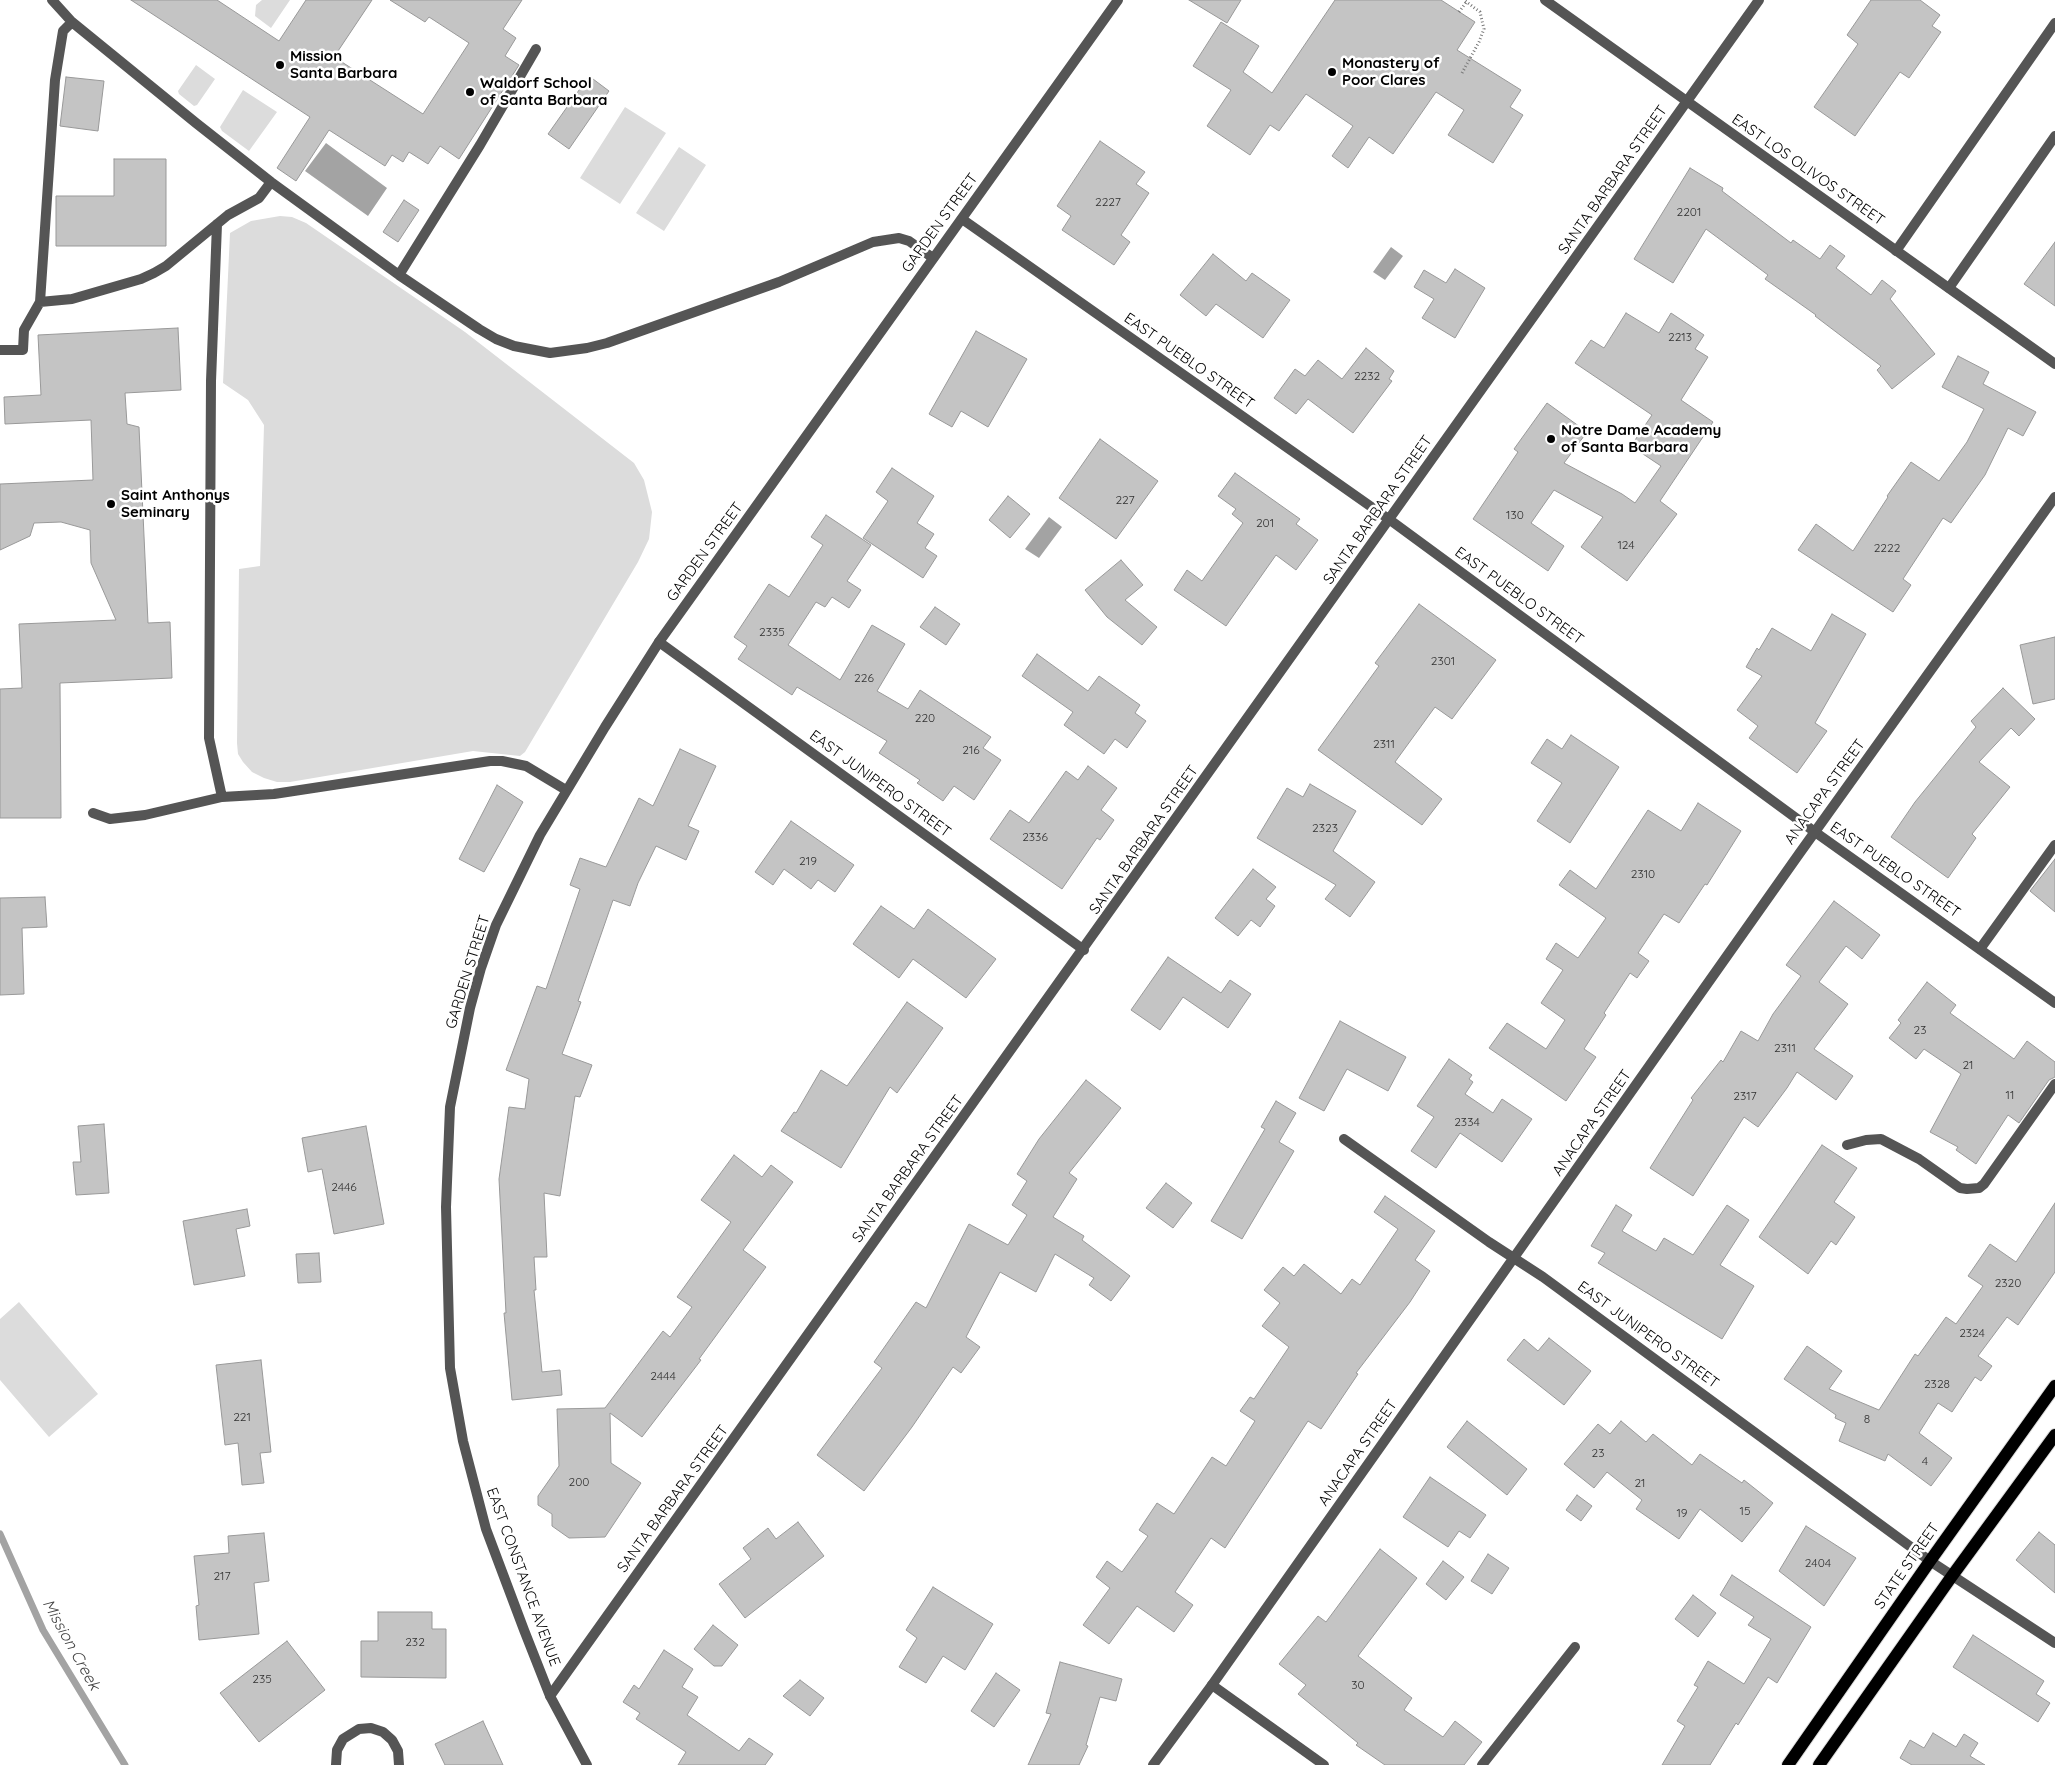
<!DOCTYPE html>
<style>
body{margin:0}
canvas{display:block;background:#fff}
</style>
<canvas width="2055" height="1765"></canvas>
<script>
const c = document.querySelector('canvas').getContext('2d');
c.lineJoin = 'round';
function fillPath(path, color) { c.fillStyle = color; c.fill(path, 'evenodd'); }
const poly = rows => new Path2D(rows.map(r => 'M' + r).join(''));
function trace(path, color, width, dash) { c.strokeStyle = color; c.lineWidth = width; c.lineCap = dash ? 'butt' : 'round'; c.setLineDash(dash || []); c.stroke(path); }
function write(font, color, halo, rows, align = 'center') {
  c.font = font + ' Quicksand,sans-serif'; c.lineWidth = 5; c.setLineDash([]); c.textBaseline = 'middle'; c.strokeStyle = halo; c.fillStyle = color; for (const [text, x, y, turn = 0] of rows) {
    c.save(); c.translate(x, y); c.rotate((+turn || 0) * Math.PI / 180); c.textAlign = isNaN(turn) ? turn : align; if (halo) c.strokeText(text, 0, 0); c.fillText(text, 0, 0); c.restore();
  }
}
const green = poly([
 [262,0,290,0,271,28,255,16,256,5],
 [196,65,215,79,197,105,194,106,179,94,178,91],
 [243,90,277,112,249,151,222,131,220,127],
 [625,107,666,133,620,204,580,178],
 [679,147,706,165,664,231,636,213],
 [280,216,292,217,306,223,465,332,634,463,644,480,652,512,649,539,638,562,525,752,520,756,473,751,290,782,277,782,264,778,252,772,243,762,238,754,237,743,239,569,260,566,264,425,248,400,223,383,230,233,251,221],
 [19,1302,98,1394,49,1437,0,1380,0,1319]
]);
const water = poly([
 [326,143,387,188,368,216,305,171],
 [1391,247,1403,256,1385,280,1373,272],
 [1049,517,1062,527,1039,558,1025,549]
]);
const stream = poly([
 [0,1534,43,1630,125,1765]
]);
const building = poly([
 [131,0,217,0,279,41,306,0,372,0,334,57,423,114,469,43,429,17,425,22,390,0,522,0,503,29,516,38,505,56,519,65,459,159,440,146,428,164,409,152,403,162,392,155,385,166,329,130,296,181,277,168,310,117,131,0],
 [1189,0,1241,0,1227,23,1189,0],
 [1335,0,1441,0,1475,22,1457,50,1521,90,1510,107,1523,115,1493,163,1448,135,1464,110,1436,92,1393,154,1369,137,1348,168,1332,156,1353,126,1306,94,1279,131,1270,125,1250,155,1207,126,1231,90,1193,66,1221,22,1259,46,1243,72,1272,93,1335,0],
 [1871,0,1920,0,1940,15,1932,26,1941,32,1909,78,1900,72,1855,136,1814,107,1858,44,1847,35,1871,0],
 [589,76,609,91,569,149,548,134,589,76],
 [66,77,104,81,98,131,60,126,66,77],
 [1100,141,1145,172,1136,184,1149,193,1121,235,1130,242,1114,265,1062,230,1071,216,1057,206,1100,141],
 [114,159,166,159,166,246,56,246,56,196,114,196,114,159],
 [1690,168,1723,188,1722,191,1791,243,1793,240,1820,259,1830,245,1845,256,1836,268,1871,295,1882,280,1896,291,1890,299,1935,354,1892,389,1877,370,1881,366,1815,316,1816,315,1765,279,1768,275,1706,229,1673,283,1634,259,1690,168],
 [404,200,419,210,398,242,383,232,404,200],
 [2055,242,2055,306,2024,284,2055,242],
 [1213,254,1246,281,1252,273,1290,300,1263,338,1216,304,1206,316,1180,295,1213,254],
 [1455,269,1485,288,1455,338,1422,318,1434,299,1414,287,1424,270,1446,283,1455,269],
 [1626,313,1659,333,1671,313,1704,335,1695,349,1708,357,1681,400,1713,422,1660,501,1677,514,1627,581,1581,547,1603,517,1554,490,1531,523,1564,546,1548,571,1473,519,1518,452,1514,449,1547,403,1587,432,1564,463,1622,494,1635,503,1661,466,1631,446,1652,415,1575,363,1591,340,1604,348,1626,313],
 [178,328,181,390,125,393,127,424,139,427,148,623,170,622,172,678,60,683,61,818,0,818,0,689,22,688,19,624,116,620,91,563,90,530,61,522,34,523,30,536,0,550,0,484,93,480,91,420,5,424,4,397,41,395,38,335,178,328],
 [976,331,1027,359,988,427,961,411,952,427,929,414,976,331],
 [1366,348,1394,371,1389,379,1392,381,1353,433,1308,399,1296,414,1274,398,1295,369,1305,376,1318,360,1342,379,1366,348],
 [1958,356,1989,372,1983,384,2036,412,2023,436,2008,428,1985,475,1951,523,1943,518,1903,579,1911,585,1893,612,1798,550,1816,524,1853,551,1888,497,1887,496,1911,462,1939,481,1967,442,1984,409,1942,387,1958,356],
 [1100,439,1158,481,1116,539,1059,498,1100,439],
 [892,468,934,496,917,523,934,534,925,548,937,556,923,578,863,538,888,501,876,492,892,468],
 [1235,473,1300,519,1296,524,1318,540,1296,570,1276,555,1226,626,1174,590,1187,570,1202,581,1243,523,1232,514,1236,509,1218,496,1235,473],
 [1008,496,1030,514,1010,538,989,520,1008,496],
 [826,515,871,545,847,581,861,590,849,608,832,597,825,607,816,602,788,645,840,680,872,625,905,644,877,691,908,709,920,690,991,737,983,748,1001,760,974,800,954,786,943,801,917,783,920,780,879,753,887,741,797,687,792,695,738,659,747,646,734,637,769,584,789,597,823,545,811,537,826,515],
 [1121,560,1143,585,1125,600,1157,627,1142,645,1107,617,1085,590,1121,560],
 [1419,604,1496,660,1452,719,1435,707,1395,762,1442,799,1422,825,1318,750,1379,666,1375,663,1419,604],
 [935,607,960,624,946,645,920,627,935,607],
 [1832,614,1866,634,1815,723,1827,731,1797,773,1749,738,1758,726,1737,710,1762,676,1746,667,1757,648,1759,650,1772,628,1811,651,1832,614],
 [2055,637,2055,699,2033,704,2020,645,2055,637],
 [1037,654,1088,691,1099,676,1140,705,1135,713,1146,721,1127,748,1115,739,1104,754,1064,725,1073,712,1022,676,1037,654],
 [2003,688,2035,719,2019,736,2011,728,1979,762,2010,787,1972,834,1976,838,1948,878,1891,837,1915,802,1976,727,1971,721,2003,688],
 [1571,735,1619,767,1570,843,1537,821,1562,783,1531,763,1547,739,1562,749,1571,735],
 [680,749,716,766,688,826,699,831,686,860,656,846,638,883,630,906,613,900,578,1001,581,1002,562,1054,592,1065,580,1097,575,1096,560,1196,544,1193,547,1257,534,1257,536,1290,534,1290,542,1372,560,1370,562,1395,512,1400,504,1313,506,1313,499,1179,509,1107,525,1109,529,1079,506,1070,537,986,546,989,580,889,570,885,580,858,606,867,639,798,653,806,680,749],
 [1088,766,1117,788,1101,810,1114,820,1100,840,1097,838,1062,889,990,839,1010,810,1029,823,1066,771,1078,780,1088,766],
 [1310,784,1356,811,1333,851,1375,882,1350,917,1325,899,1336,885,1257,838,1287,788,1303,797,1310,784],
 [497,785,523,802,484,872,459,859,497,785],
 [1698,803,1741,831,1707,885,1705,884,1679,923,1664,914,1638,953,1649,961,1637,978,1630,973,1604,1013,1606,1015,1584,1049,1596,1057,1566,1101,1489,1048,1507,1023,1546,1049,1565,1020,1541,1003,1563,970,1546,959,1556,943,1578,958,1606,918,1559,885,1570,870,1596,889,1648,810,1681,831,1698,803],
 [791,821,854,865,835,892,818,880,811,889,784,869,773,885,755,872,791,821],
 [2055,859,2055,912,2030,891,2055,859],
 [1253,869,1276,887,1266,899,1275,906,1260,927,1251,920,1238,936,1215,918,1253,869],
 [45,897,47,927,22,928,24,994,0,995,0,898,45,897],
 [1834,901,1880,935,1862,959,1846,946,1819,982,1848,1004,1814,1049,1853,1076,1836,1100,1797,1072,1787,1088,1758,1127,1744,1117,1693,1196,1650,1168,1693,1100,1691,1098,1721,1060,1723,1062,1741,1031,1758,1041,1773,1014,1801,976,1786,965,1834,901],
 [881,906,914,929,928,909,996,959,966,998,913,959,899,978,853,944,881,906],
 [1168,957,1221,993,1230,980,1251,994,1228,1028,1183,997,1160,1030,1131,1010,1168,957],
 [1927,982,1956,1005,1950,1013,2014,1059,2027,1041,2055,1062,2055,1077,2049,1080,2019,1123,2008,1115,1976,1164,1956,1150,1958,1147,1930,1132,1961,1074,1924,1049,1916,1059,1889,1038,1901,1023,1898,1020,1927,982],
 [907,1002,943,1028,897,1093,890,1087,841,1168,781,1131,794,1112,796,1113,821,1070,847,1086,907,1002],
 [1340,1021,1406,1057,1388,1091,1347,1069,1324,1111,1299,1098,1340,1021],
 [1449,1059,1472,1075,1469,1079,1473,1082,1465,1094,1493,1113,1502,1099,1532,1119,1502,1162,1460,1133,1436,1168,1411,1151,1434,1117,1417,1106,1449,1059],
 [1086,1080,1121,1108,1069,1173,1077,1179,1053,1217,1084,1236,1082,1240,1130,1276,1111,1301,1089,1285,1094,1278,1055,1254,1036,1292,1000,1272,966,1337,980,1347,961,1373,953,1367,912,1427,864,1491,817,1455,882,1368,874,1362,916,1302,926,1308,969,1224,1008,1245,1027,1215,1012,1205,1027,1181,1017,1174,1039,1139,1086,1080],
 [1276,1101,1296,1113,1279,1142,1294,1151,1242,1239,1211,1221,1265,1129,1261,1127,1276,1101],
 [104,1124,109,1193,76,1195,73,1162,81,1162,78,1126,104,1124],
 [366,1126,384,1224,334,1234,322,1169,308,1172,302,1138,366,1126],
 [1822,1145,1857,1168,1834,1202,1855,1217,1836,1245,1831,1241,1808,1274,1759,1237,1822,1145],
 [734,1155,762,1177,771,1165,793,1182,743,1250,766,1267,699,1359,701,1360,642,1437,610,1413,611,1463,641,1483,605,1537,569,1538,552,1526,552,1514,538,1505,538,1496,559,1466,557,1409,605,1408,663,1331,670,1337,692,1307,677,1297,731,1222,701,1200,734,1155],
 [1166,1183,1192,1203,1173,1228,1146,1208,1166,1183],
 [1385,1196,1435,1231,1415,1260,1430,1271,1410,1302,1356,1373,1358,1374,1321,1429,1308,1421,1225,1548,1211,1538,1175,1592,1193,1605,1174,1632,1137,1606,1109,1644,1083,1625,1110,1588,1096,1577,1107,1561,1122,1572,1148,1536,1139,1530,1157,1503,1174,1514,1212,1457,1226,1466,1255,1421,1240,1411,1250,1397,1254,1399,1289,1347,1262,1326,1280,1303,1264,1290,1283,1267,1294,1276,1304,1264,1341,1294,1352,1279,1360,1285,1398,1229,1374,1212,1385,1196],
 [2055,1203,2055,1272,2018,1325,2007,1317,1978,1356,1992,1366,1981,1381,1975,1377,1952,1412,1938,1403,1919,1433,1952,1458,1931,1486,1888,1454,1885,1461,1839,1441,1846,1423,1835,1418,1836,1415,1784,1379,1807,1346,1842,1371,1829,1389,1879,1410,1915,1354,1918,1356,1946,1317,1956,1324,1983,1286,1968,1276,1990,1244,2016,1262,2055,1203],
 [1616,1205,1632,1215,1622,1231,1656,1251,1664,1238,1693,1255,1727,1205,1749,1220,1720,1265,1754,1286,1722,1339,1598,1263,1605,1253,1591,1246,1616,1205],
 [247,1209,250,1226,236,1229,245,1276,194,1285,183,1221,247,1209],
 [319,1253,321,1282,298,1283,296,1254,319,1253],
 [1549,1338,1591,1371,1564,1405,1507,1360,1524,1339,1538,1351,1549,1338],
 [261,1360,271,1452,260,1453,264,1483,242,1485,238,1443,225,1445,216,1365,261,1360],
 [1467,1421,1527,1469,1507,1495,1447,1447,1467,1421],
 [1621,1421,1646,1442,1653,1434,1692,1465,1700,1454,1742,1483,1744,1480,1773,1503,1742,1542,1700,1509,1679,1539,1636,1509,1642,1500,1607,1472,1594,1488,1564,1464,1598,1424,1610,1434,1621,1421],
 [1430,1477,1486,1515,1470,1538,1459,1531,1448,1547,1403,1517,1430,1477],
 [1577,1495,1592,1506,1581,1521,1566,1510,1577,1495],
 [798,1522,824,1556,745,1618,719,1584,751,1559,743,1548,768,1528,776,1539,798,1522],
 [1806,1526,1856,1558,1824,1606,1779,1571,1806,1526],
 [2039,1532,2055,1545,2055,1593,2016,1560,2039,1532],
 [264,1533,269,1581,254,1583,259,1634,199,1640,196,1606,199,1605,194,1556,229,1553,228,1536,264,1533],
 [1380,1549,1417,1578,1358,1656,1412,1698,1404,1710,1443,1737,1455,1721,1482,1742,1464,1765,1385,1765,1356,1745,1358,1743,1298,1694,1306,1685,1279,1664,1318,1616,1326,1622,1380,1549],
 [1488,1554,1509,1568,1492,1594,1471,1581,1488,1554],
 [1443,1561,1464,1577,1446,1600,1426,1584,1443,1561],
 [1732,1575,1811,1627,1777,1683,1768,1677,1738,1725,1736,1723,1710,1765,1662,1765,1685,1726,1677,1721,1698,1687,1694,1685,1708,1661,1744,1684,1771,1639,1748,1625,1754,1617,1720,1595,1732,1575],
 [933,1587,993,1624,965,1670,943,1656,926,1683,899,1667,917,1638,906,1630,933,1587],
 [1693,1595,1716,1613,1698,1637,1675,1619,1693,1595],
 [378,1612,432,1612,432,1629,446,1629,446,1678,361,1677,361,1641,378,1641,378,1612],
 [713,1625,738,1645,722,1666,714,1666,694,1649,713,1625],
 [1973,1635,2044,1681,2036,1694,2050,1703,2038,1722,1953,1667,1973,1635],
 [287,1641,325,1690,259,1742,220,1693,287,1641],
 [664,1650,693,1669,682,1687,698,1697,687,1715,739,1751,749,1738,773,1754,765,1765,678,1765,686,1752,636,1719,640,1713,623,1702,634,1685,639,1689,664,1650],
 [1060,1662,1122,1679,1116,1701,1100,1697,1086,1745,1088,1746,1079,1765,1028,1765,1051,1714,1046,1713,1060,1662],
 [996,1673,1020,1690,994,1727,971,1711,996,1673],
 [800,1680,824,1698,810,1716,783,1696,800,1680],
 [483,1721,503,1765,445,1765,435,1744,483,1721],
 [1933,1733,1956,1747,1964,1734,1978,1743,1970,1756,1985,1765,1912,1765,1900,1758,1910,1740,1924,1748,1933,1733]
]);
const path = poly([
 [1459,12,1467,1],
 [1462,73,1479,42,1484,29,1480,12,1464,0]
]);
const service = poly([
 [52,0,72,22,196,123,271,182,399,275,479,329,496,339,514,346,550,353,587,348,607,343,779,282,873,242,899,238,909,241,933,258],
 [72,22,63,31,55,80,40,302,72,299,141,279,154,273,166,266,228,215,259,198,271,182],
 [217,224,211,381,209,738,222,797,274,794,490,761,502,761,526,766,566,790],
 [1896,251,2055,23],
 [399,275,480,145,536,49],
 [1949,288,2055,136],
 [0,350,23,350,24,330,40,302],
 [93,813,110,819,145,815,222,797],
 [1980,949,2055,845],
 [1847,1145,1866,1140,1881,1139,1919,1159,1960,1188,1967,1189,1979,1188,1984,1184,2055,1084],
 [1482,1765,1575,1647]
]);
const minor = poly([
 [1545,0,2055,364],
 [962,219,1390,520,1815,832,2055,1003],
 [659,642,1084,950],
 [1344,1139,1489,1242,1543,1277,1930,1561,2055,1643],
 [1212,1685,1324,1765],
 [550,1696,1759,0],
 [336,1765,337,1750,343,1739,359,1729,371,1728,383,1732,392,1740,398,1751,399,1765]
]);
const tertiary = poly([
 [587,1765,550,1696,524,1630,486,1529,463,1441,450,1368,446,1207,450,1107,470,1008,481,968,496,925,540,835,605,727,659,642,1118,0],
 [1153,1765,1212,1685,1799,854,2055,497]
]);
const primary = poly([
 [1788,1765,1930,1561,2055,1386],
 [1819,1765,1952,1576,2055,1435]
]);
const markers = [
 [280,65,5,"#000"],
 [1332,72,5,"#000"],
 [470,92,5,"#000"],
 [1551,439,5,"#000"],
 [111,504,5,"#000"]
];
const numberNames = [
 ["2227",1108,202],
 ["2201",1689,212],
 ["2213",1680,337],
 ["2232",1367,376],
 ["227",1125,500],
 ["130",1515,515],
 ["201",1265,523],
 ["124",1626,545],
 ["2222",1887,548],
 ["2335",772,632],
 ["2301",1443,661],
 ["226",864,678],
 ["220",925,718],
 ["2311",1384,744],
 ["216",971,750],
 ["2323",1325,828],
 ["2336",1035,837],
 ["219",808,861],
 ["2310",1643,874],
 ["23",1920,1030],
 ["2311",1785,1048],
 ["21",1968,1065],
 ["11",2010,1095],
 ["2317",1745,1096],
 ["2334",1467,1122],
 ["2446",344,1187],
 ["2320",2008,1283],
 ["2324",1972,1333],
 ["2444",663,1376],
 ["2328",1937,1384],
 ["221",242,1417],
 ["8",1867,1419],
 ["23",1598,1453],
 ["4",1925,1461],
 ["200",579,1482],
 ["21",1640,1483],
 ["15",1745,1511],
 ["19",1682,1513],
 ["2404",1818,1563],
 ["217",222,1576],
 ["232",415,1642],
 ["235",262,1679],
 ["30",1358,1685]
];
const poiNames = [
 ["Mission",290,56],
 ["Santa Barbara",290,73],
 ["Monastery of",1342,63],
 ["Poor Clares",1342,80],
 ["Waldorf School",480,83],
 ["of Santa Barbara",480,100],
 ["Notre Dame Academy",1561,430],
 ["of Santa Barbara",1561,447],
 ["Saint Anthonys",121,495],
 ["Seminary",121,512]
];
const streetNames = [
 ["EAST LOS OLIVOS STREET",1808,170,35],
 ["SANTA BARBARA STREET",1613,180,-55],
 ["GARDEN STREET",940,223,-54],
 ["EAST PUEBLO STREET",1189,361,35],
 ["SANTA BARBARA STREET",1378,510,-55],
 ["GARDEN STREET",705,552,-54],
 ["EAST PUEBLO STREET",1519,596,36],
 ["EAST JUNIPERO STREET",880,784,36],
 ["ANACAPA STREET",1825,792,-54],
 ["SANTA BARBARA STREET",1144,840,-55],
 ["EAST PUEBLO STREET",1895,870,35],
 ["GARDEN STREET",468,972,-73],
 ["ANACAPA STREET",1592,1123,-55],
 ["SANTA BARBARA STREET",908,1169,-54],
 ["EAST JUNIPERO STREET",1648,1335,36],
 ["ANACAPA STREET",1358,1453,-55],
 ["SANTA BARBARA STREET",673,1499,-54],
 ["STATE STREET",1907,1566,-55],
 ["EAST CONSTANCE AVENUE",523,1577,70]
];
const waterNames = [
 ["Mission Creek",71,1645,61]
];
fillPath(green, '#dcdcdc');
fillPath(water, '#a3a3a3');
trace(stream, '#a3a3a3', 7);
fillPath(building, '#c4c4c4');
trace(building, '#999', 1);
trace(primary, '#dbdbdb', 14);
trace(path, '#777', 3, [1, 2.5]);
trace(service, '#555', 10);
trace(minor, '#555', 10);
trace(tertiary, '#555', 10);
trace(primary, '#000', 12);
for (const [x, y, r, color] of markers) { const dot = new Path2D(); dot.arc(x, y, r, 0, 2 * Math.PI); c.fillStyle = color; c.fill(dot); trace(dot, '#fff', 2); }
write('12px', '#313131', null, numberNames);
write('bold 15px', '#000', '#fff', poiNames, 'left');
write('15px', '#000', '#fff', streetNames);
write('italic 16px', '#444', '#fff', waterNames);
</script>
